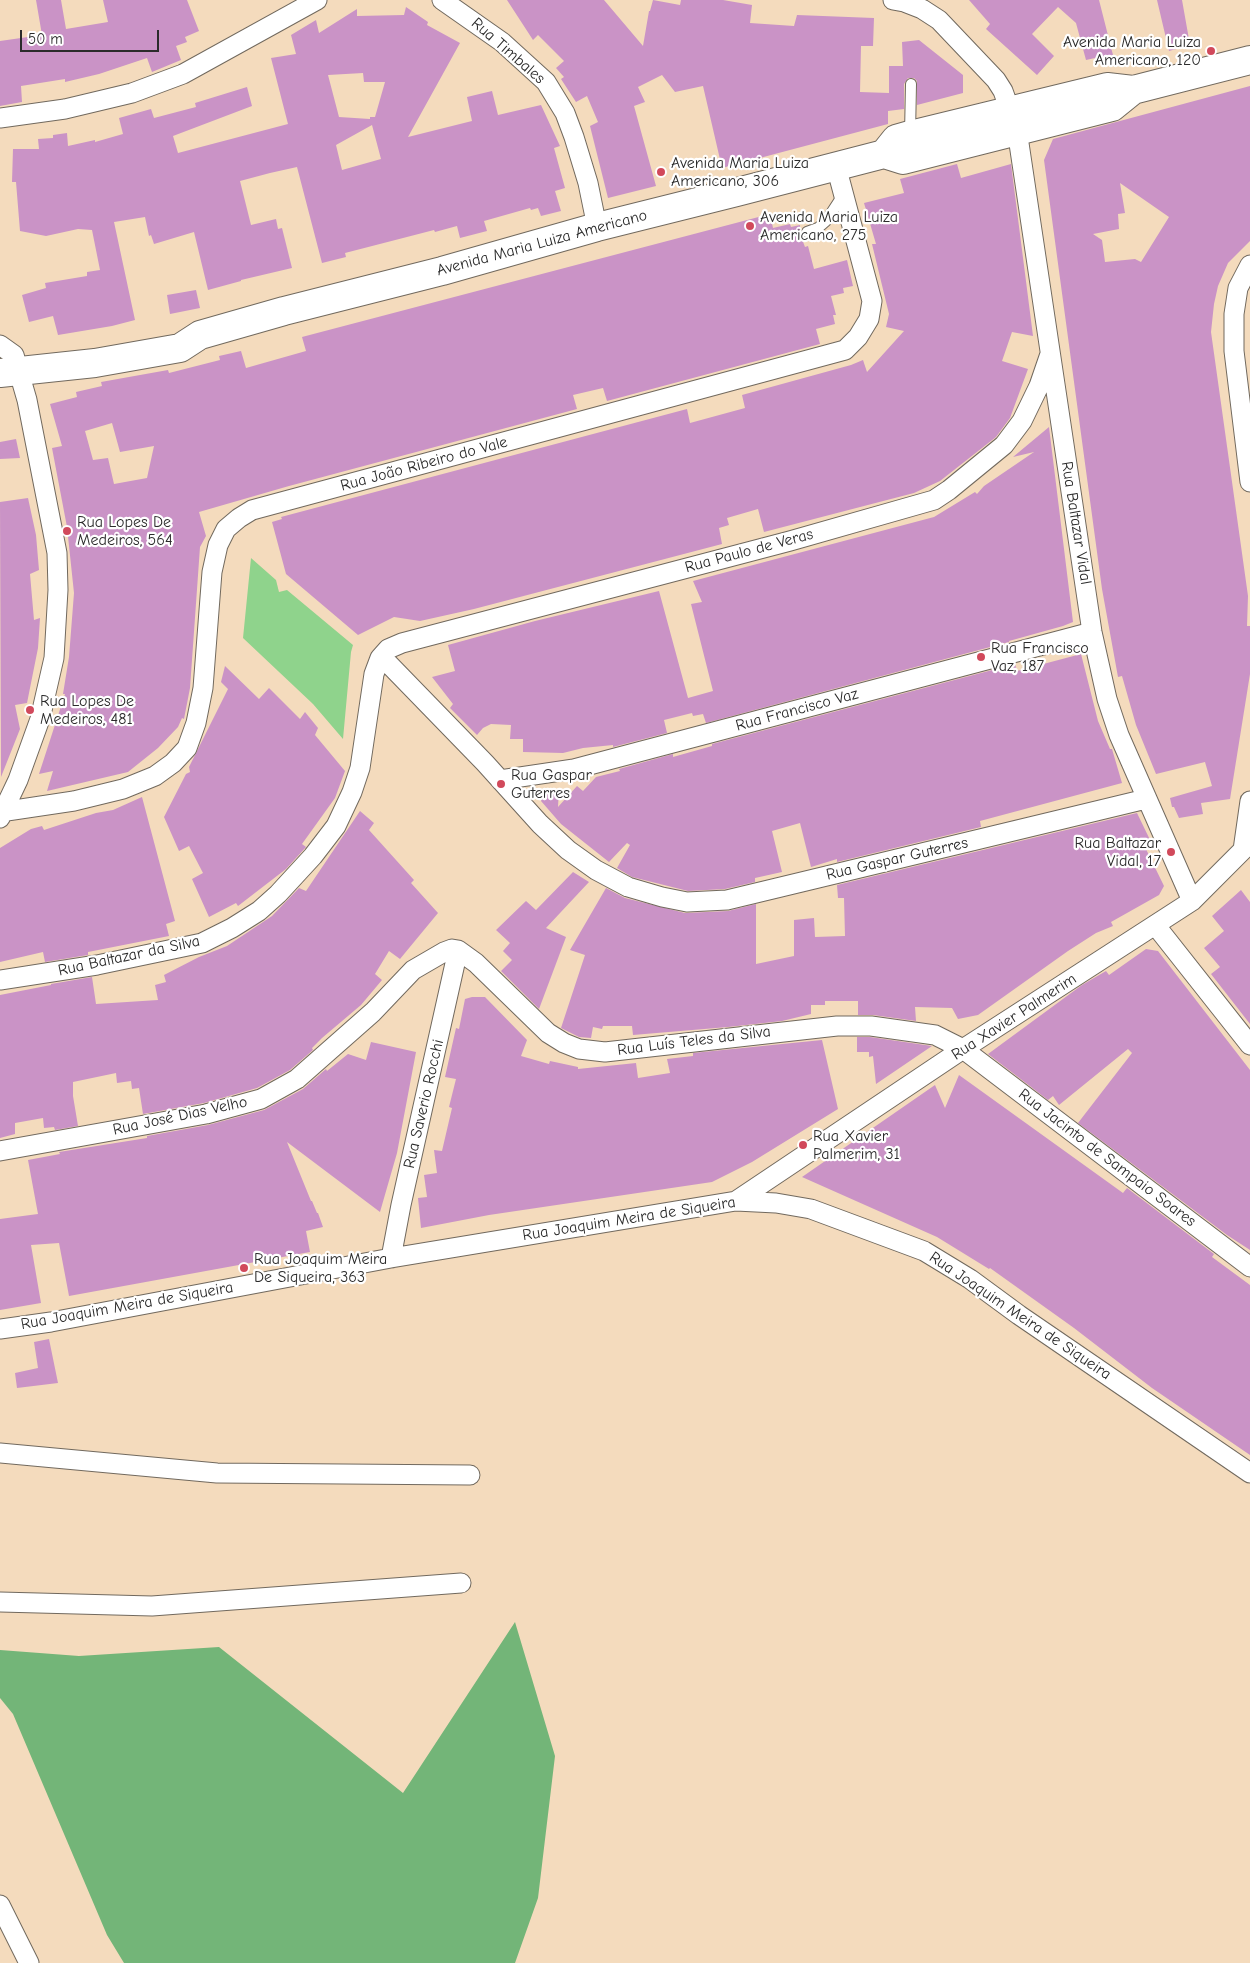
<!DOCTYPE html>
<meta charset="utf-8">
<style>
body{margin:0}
#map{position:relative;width:1250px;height:1963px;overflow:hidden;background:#f4dbbd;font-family:"Comic Neue",sans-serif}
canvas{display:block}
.scale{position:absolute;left:20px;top:30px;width:139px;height:22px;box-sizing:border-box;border:2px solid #2b2b2b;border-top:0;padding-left:6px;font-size:15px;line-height:18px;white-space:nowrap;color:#2b2b2b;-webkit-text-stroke:4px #fff;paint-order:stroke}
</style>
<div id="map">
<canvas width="1250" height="1963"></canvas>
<div class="scale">50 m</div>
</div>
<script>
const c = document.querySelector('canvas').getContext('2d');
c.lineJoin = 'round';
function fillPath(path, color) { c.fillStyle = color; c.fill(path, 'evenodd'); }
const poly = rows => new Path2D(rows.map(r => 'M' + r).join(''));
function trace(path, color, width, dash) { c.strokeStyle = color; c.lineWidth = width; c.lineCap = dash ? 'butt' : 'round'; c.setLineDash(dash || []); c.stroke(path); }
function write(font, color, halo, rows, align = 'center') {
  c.font = font + ' "Comic Neue",sans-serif'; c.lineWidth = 4.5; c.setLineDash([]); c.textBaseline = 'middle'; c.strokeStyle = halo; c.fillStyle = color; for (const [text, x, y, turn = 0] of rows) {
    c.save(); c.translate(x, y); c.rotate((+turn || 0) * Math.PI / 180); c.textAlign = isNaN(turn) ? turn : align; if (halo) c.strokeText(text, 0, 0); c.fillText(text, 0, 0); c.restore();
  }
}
const green = poly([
 [251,558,276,580,279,592,287,590,353,645,351,652,343,739,313,704,243,638]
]);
const forest = poly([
 [515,1622,555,1756,538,1898,515,1963,124,1963,107,1935,13,1714,0,1698,0,1650,79,1656,219,1647,403,1793]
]);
const building = poly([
 [36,0,61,0,66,29,108,22,103,0,187,0,199,31,185,37,187,42,176,46,181,60,152,72,147,58,99,74,65,82,65,79,21,86,22,102,0,106,0,41,42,35],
 [507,0,604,0,643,46,649,11,650,11,653,0,680,5,681,0,723,0,752,5,750,23,794,26,797,15,874,18,873,46,861,46,860,92,889,93,889,66,903,66,902,42,919,40,963,75,963,93,917,105,917,81,914,78,908,78,904,84,904,109,888,111,888,124,722,168,703,86,675,92,662,75,638,87,645,102,634,106,656,186,608,198,590,126,598,122,587,96,576,102,561,79,564,77,556,68,564,61,538,35,533,40],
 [969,0,1099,0,1113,55,1096,60,1095,58,1086,60,1076,23,1058,7,1032,34,1054,56,1037,75,986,29,990,24],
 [1157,0,1182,0,1190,45,1169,51],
 [406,7,428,22,427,25,460,43,408,137,472,121,467,97,492,91,498,115,541,105,560,146,554,148,565,188,555,191,561,211,541,216,538,208,531,210,530,208,484,221,487,231,460,238,457,226,435,232,434,230,345,253,346,257,322,263,297,167,270,173,240,181,251,225,276,219,278,229,282,228,292,268,241,280,241,281,208,290,194,232,154,244,151,235,149,236,145,217,114,222,135,320,112,326,58,335,53,316,29,322,22,295,46,288,45,283,87,276,87,272,100,270,92,230,78,229,46,236,20,231,16,182,12,182,13,149,39,149,38,139,53,138,53,135,67,133,68,146,95,140,95,142,123,134,119,118,151,109,154,118,196,107,195,103,247,87,252,106,173,136,178,153,288,124,271,58,296,54,291,35,316,20,319,33,357,9,357,16,404,15],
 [363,73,364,82,385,82,375,117,370,117,370,119,339,117,328,75],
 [372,125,381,159,342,170,336,145],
 [1250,86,1250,241,1228,263,1218,286,1214,304,1211,332,1248,596,1247,626,1250,626,1250,674,1230,799,1201,803,1203,814,1179,818,1174,807,1172,807,1170,798,1212,786,1205,762,1156,774,1136,725,1122,676,1118,677,1102,589,1044,160,1053,139],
 [1120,183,1169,217,1141,262,1135,259,1105,262,1102,240,1093,234,1119,229,1118,214,1125,213],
 [957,164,961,178,1011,164,1033,336,1012,332,1002,361,1028,369,1010,418,996,437,940,481,914,493,764,532,758,509,727,518,729,525,719,528,722,544,474,609,420,621,394,617,358,635,286,574,272,522,282,519,281,517,687,409,690,423,745,408,742,395,851,365,863,360,867,372,904,331,886,327,889,314,872,244,876,244,864,203,904,193,900,179],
 [770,214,773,228,790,224,791,227,800,225,800,234,805,247,808,246,814,269,847,260,853,286,843,288,844,293,831,296,836,315,833,315,835,324,816,329,820,344,607,401,603,388,573,395,577,409,289,486,199,512,206,536,200,547,190,688,184,719,182,718,178,727,158,748,128,772,47,791,53,771,39,774,65,694,63,694,69,657,74,593,67,527,52,448,62,446,50,404,77,397,76,392,102,386,101,382,168,370,169,373,220,360,219,356,241,351,246,368,306,351,302,337],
 [112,423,120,452,154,446,147,478,114,484,108,458,93,460,85,431],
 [196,290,200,308,170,314,167,295],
 [1049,427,1073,622,1063,626,1009,641,1009,642,706,723,703,714,693,716,692,713,664,720,667,733,613,747,613,745,583,748,563,753,523,752,523,739,510,739,511,725,491,724,483,728,477,735,450,708,453,704,432,677,455,671,448,645,535,621,659,591,688,698,713,691,691,604,702,602,693,581,934,517,975,492,977,494,984,486,1034,452,1013,457],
 [16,439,20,458,0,459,0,442],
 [28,498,36,535,39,570,30,574,34,620,40,618,38,648,27,703,15,705,20,729,1,777,0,502],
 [1081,654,1098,721,1110,749,1112,749,1122,783,980,821,981,827,837,862,837,859,811,867,800,823,772,831,782,872,755,878,755,882,725,889,688,891,632,877,617,868,630,845,627,843,609,862,561,824,541,801,544,793,559,789,558,807,577,786,583,791,596,777,620,771,619,769,673,754,673,757,712,746,712,744,1015,664,1017,671],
 [225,666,259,699,269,688,300,719,305,712,318,728,315,735,345,771,335,798,302,844,306,847,286,869,238,906,236,903,209,917,192,879,203,873,189,846,179,851,164,817,186,774,190,772,189,767,228,689,221,682],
 [142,797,175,921,166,924,169,936,88,952,88,955,45,962,43,952,0,962,0,848,31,829,42,826,44,830,96,813,113,810],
 [360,811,374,823,369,830,414,880,411,883,438,913,400,959,389,951,375,974,382,980,361,1005,322,1038,312,1048,313,1050,290,1070,257,1088,204,1103,143,1114,139,1088,132,1089,131,1081,117,1083,116,1073,73,1082,73,1096,78,1126,55,1130,54,1127,44,1128,43,1118,15,1123,15,1134,0,1138,0,995,51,985,51,984,92,977,96,1004,158,1000,155,985,166,982,164,975,199,957,227,946,272,916,299,888,306,891],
 [1137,813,1152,844,1145,847,1164,886,1159,895,1111,922,1113,926,1096,933,1068,951,978,1015,958,1019,952,1008,915,1007,916,1021,873,1015,858,1015,858,1001,825,1001,825,1005,811,1005,811,1014,782,1021,728,1027,633,1035,632,1026,603,1026,602,1029,593,1027,591,1038,579,1037,561,1028,585,955,570,950,606,888,625,898,685,913,728,911,756,904,756,964,794,956,794,920,814,918,815,937,845,936,844,898,838,898,837,885],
 [573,872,589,882,546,928,566,937,539,1009,501,971,512,960,503,951,510,943,496,930,526,901,536,910],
 [1241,890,1250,902,1250,1024,1211,974,1220,967,1204,948,1224,931,1212,916],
 [1146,949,1158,951,1250,1070,1250,1250,1227,1235,1078,1123,1132,1053,1128,1049,1059,1105,1053,1096,1048,1100,988,1054,1082,985,1106,971,1109,975],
 [472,997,485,997,527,1040,521,1056,549,1064,550,1061,578,1067,578,1069,636,1063,638,1078,670,1073,667,1059,693,1056,693,1053,822,1040,838,1109,752,1162,712,1182,489,1215,421,1228,418,1198,427,1197,424,1175,437,1173,434,1150,442,1151,452,1108,449,1107,456,1079,445,1077,456,1028,459,1029,465,999],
 [857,1037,870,1037,932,1046,876,1084,873,1056,869,1057,869,1052,857,1052],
 [371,1042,416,1052,397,1153,380,1212,287,1142,311,1201,312,1201,317,1213,318,1213,323,1227,306,1231,310,1252,69,1296,59,1243,31,1245,41,1303,0,1310,0,1219,38,1214,28,1160,60,1154,59,1152,147,1138,147,1136,208,1125,264,1110,303,1089,326,1069,327,1071,348,1054,366,1060],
 [959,1075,1123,1193,1127,1188,1214,1254,1212,1257,1250,1285,1250,1455,1152,1388,1074,1328,990,1268,989,1269,937,1237,802,1177,935,1085,945,1108],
 [49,1339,58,1383,17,1388,15,1373,38,1368,34,1342]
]);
const lane = poly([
 [910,134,911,84],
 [807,232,818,228,826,221,843,195]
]);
const street = poly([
 [442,0,502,42,546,82,565,113,574,137,588,183,597,227],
 [893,0,904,2,922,9,939,20,996,80,1003,91,1017,130,1092,632,1107,699,1119,735,1192,901],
 [0,118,65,109,132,93,183,74,317,0],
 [1250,265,1238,288,1234,314,1234,351,1250,482],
 [0,345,14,355,27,400,57,553,58,590,54,658,40,719,18,780,0,818],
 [382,657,485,763,540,824,568,850,596,870,628,887,662,897,687,902,727,900,1146,799],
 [500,780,574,769,1092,632],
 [0,812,74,801,123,789,155,776,173,763,187,748,196,723,203,688,212,572,218,545,226,529,239,518,252,510,845,350,858,337,869,319,872,301,836,166],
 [1156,926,1250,1045],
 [458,950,476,963,548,1033,564,1043,579,1049,605,1052,837,1026,871,1026,935,1035,963,1049,1250,1267],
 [0,980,97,965,202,943,232,928,259,911,278,894,313,856,336,826,352,792,360,768,374,674,380,658,388,649,402,643,790,541,934,500,949,490,1004,445,1022,421,1039,386,1050,354],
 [0,1151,206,1114,261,1099,297,1079,373,1012,413,970,444,952,452,949,458,950],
 [736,1201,963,1049,1192,901,1243,850,1250,801],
 [391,1258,401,1205,458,950],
 [0,1329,51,1322,391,1258,736,1201,776,1203,811,1209,924,1251,970,1279,1019,1315,1250,1473],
 [0,1453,217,1473,470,1475],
 [0,1602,152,1606,461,1583],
 [0,1905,29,1963]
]);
const secondary = poly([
 [884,154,896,139,910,135,1107,87,1133,90,1250,60],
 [0,373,95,363,180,348,200,335,284,311,442,271,597,227,737,192,884,154,903,160,1112,107,1133,90]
]);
const markers = [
 [1211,51,5,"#d1495b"],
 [661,172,5,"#d1495b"],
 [750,226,5,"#d1495b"],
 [67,531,5,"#d1495b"],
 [981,657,5,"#d1495b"],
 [30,710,5,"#d1495b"],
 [501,784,5,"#d1495b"],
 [1171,852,5,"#d1495b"],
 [803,1145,5,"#d1495b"],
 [244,1268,5,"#d1495b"]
];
const poiNames = [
 ["Avenida Maria Luiza",1201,42,"right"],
 ["Americano, 120",1201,60,"right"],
 ["Avenida Maria Luiza",671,163],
 ["Americano, 306",671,181],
 ["Avenida Maria Luiza",760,217],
 ["Americano, 275",760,235],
 ["Rua Lopes De",77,522],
 ["Medeiros, 564",77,540],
 ["Rua Francisco",991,648],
 ["Vaz, 187",991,666],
 ["Rua Lopes De",40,701],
 ["Medeiros, 481",40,719],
 ["Rua Gaspar",511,775],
 ["Guterres",511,793],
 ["Rua Baltazar",1161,843,"right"],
 ["Vidal, 17",1161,861,"right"],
 ["Rua Xavier",813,1136],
 ["Palmerim, 31",813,1154],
 ["Rua Joaquim Meira",254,1259],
 ["De Siqueira, 363",254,1277]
];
const streetNames = [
 ["Rua Timbales",508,51,41],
 ["Avenida Maria Luiza Americano",542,243,-15],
 ["Rua João Ribeiro do Vale",424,464,-15],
 ["Rua Baltazar Vidal",1076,523,81],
 ["Rua Paulo de Veras",749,551,-15],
 ["Rua Francisco Vaz",797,710,-15],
 ["Rua Gaspar Guterres",897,859,-13],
 ["Rua Baltazar da Silva",129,956,-12],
 ["Rua Xavier Palmerim",1014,1017,-33],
 ["Rua Luís Teles da Silva",694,1041,-7],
 ["Rua Saverio Rocchi",424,1104,-77],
 ["Rua José Dias Velho",180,1116,-12],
 ["Rua Jacinto de Sampaio Soares",1107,1158,37],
 ["Rua Joaquim Meira de Siqueira",629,1219,-9],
 ["Rua Joaquim Meira de Siqueira",127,1306,-10],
 ["Rua Joaquim Meira de Siqueira",1020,1316,34]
];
fillPath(green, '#8fd38c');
fillPath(forest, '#73b578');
fillPath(building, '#ca93c6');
trace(lane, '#71695e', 12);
trace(street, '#71695e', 21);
trace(secondary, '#71695e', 30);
trace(lane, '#fff', 10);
trace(street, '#fff', 19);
trace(secondary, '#fff', 28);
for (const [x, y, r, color] of markers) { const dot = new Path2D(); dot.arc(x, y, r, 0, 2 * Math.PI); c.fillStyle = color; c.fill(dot); trace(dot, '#fff', 2); }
write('16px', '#2b2b2b', '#fff', poiNames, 'left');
write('16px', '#2b2b2b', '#fff', streetNames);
</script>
